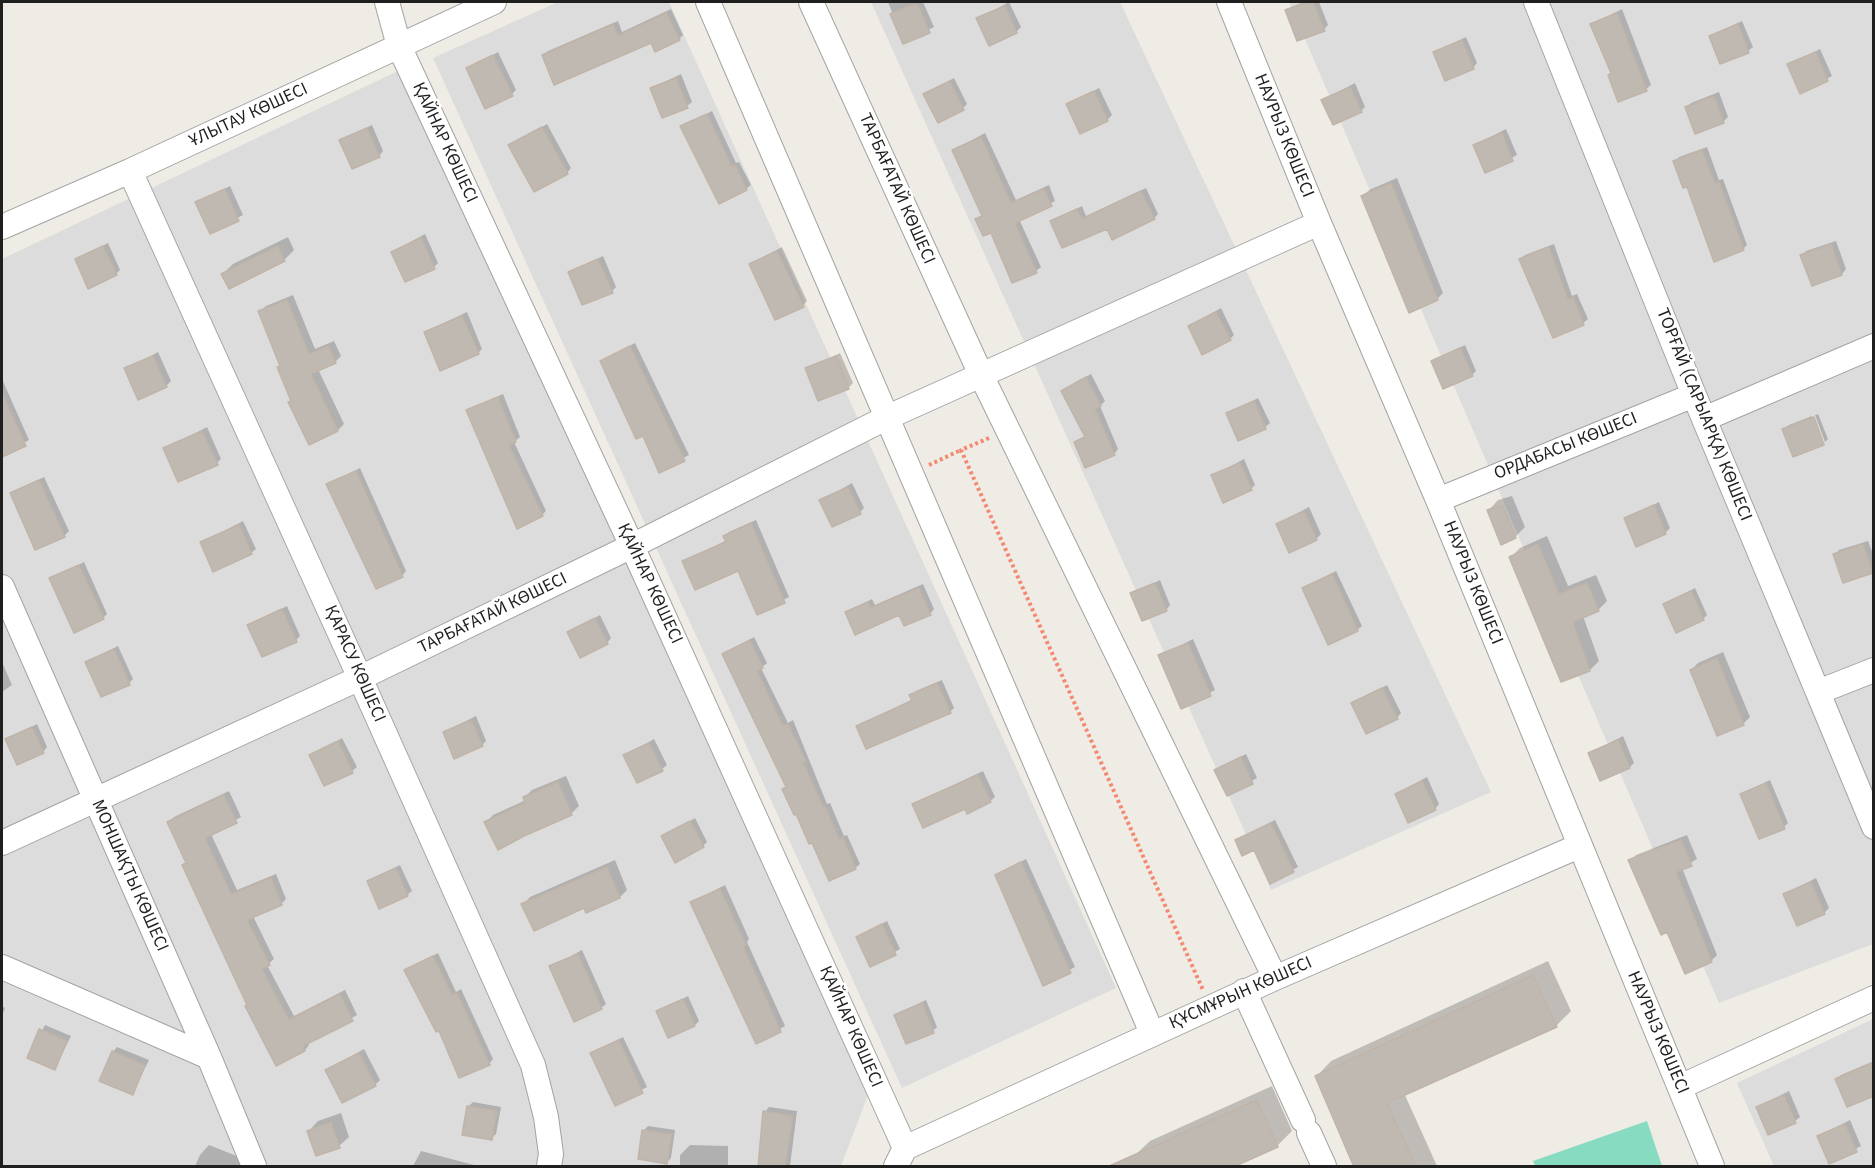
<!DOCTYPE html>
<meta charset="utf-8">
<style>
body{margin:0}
#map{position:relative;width:1875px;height:1168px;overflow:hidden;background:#efece5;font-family:"Source Sans 3",sans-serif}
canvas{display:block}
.frame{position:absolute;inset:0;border:3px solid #1f1f1f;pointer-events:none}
</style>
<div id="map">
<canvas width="1875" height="1168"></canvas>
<div class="frame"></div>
</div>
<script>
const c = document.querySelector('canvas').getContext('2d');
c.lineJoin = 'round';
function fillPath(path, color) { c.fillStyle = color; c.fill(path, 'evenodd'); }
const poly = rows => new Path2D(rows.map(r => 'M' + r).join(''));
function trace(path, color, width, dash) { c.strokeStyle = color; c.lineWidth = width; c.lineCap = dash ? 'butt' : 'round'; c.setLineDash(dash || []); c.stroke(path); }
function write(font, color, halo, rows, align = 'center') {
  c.font = font + ' "Source Sans 3",sans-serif'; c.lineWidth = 5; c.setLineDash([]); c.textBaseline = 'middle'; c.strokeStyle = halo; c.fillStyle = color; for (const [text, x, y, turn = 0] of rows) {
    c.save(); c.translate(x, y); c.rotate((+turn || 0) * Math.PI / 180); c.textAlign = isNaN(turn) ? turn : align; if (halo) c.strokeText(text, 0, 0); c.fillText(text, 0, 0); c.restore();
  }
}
const residential = poly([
 [558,2,669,2,1116,988,902,1088,433,58],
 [871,2,1120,2,1491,792,1271,890],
 [1289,2,1873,2,1873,944,1719,1003],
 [400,70,869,1092,841,1166,2,1166,2,259],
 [1873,1019,1873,1166,1774,1166,1737,1083]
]);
const pitch = poly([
 [1647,1121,1662,1166,1535,1166,1533,1161]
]);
const shadow = poly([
 [888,2,923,2,934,27,904,42],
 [1009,2,1021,27,1016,32,978,19],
 [1303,2,1319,2,1328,25,1324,29,1287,11],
 [671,9,683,35,679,39,544,55,548,51,618,21,622,32],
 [1622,9,1651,85,1646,89,1619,100,1612,72,1591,25],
 [1742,21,1753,47,1748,51,1710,36],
 [1466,37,1477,63,1473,68,1435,52],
 [1820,49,1832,76,1801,92,1789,65],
 [498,52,516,90,512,94,468,69],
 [681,74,692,102,687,106,652,88],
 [954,78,967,104,963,108,925,94],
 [1355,83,1365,107,1361,111,1323,100],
 [1099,88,1112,115,1107,120,1068,105],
 [1719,92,1728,117,1724,121,1696,132,1687,107,1691,103],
 [712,111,736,163,739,162,751,185,746,189,682,127],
 [547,124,571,168,567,173,510,146],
 [372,125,383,151,379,156,341,140],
 [1506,129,1517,155,1486,171,1475,145],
 [985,133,1016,200,1049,185,1055,201,1019,219,1041,267,1036,271,977,219,982,215,954,150],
 [1707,147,1719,180,1723,179,1747,245,1743,249,1688,185,1675,162,1679,157],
 [1397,178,1443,293,1437,299,1363,196,1369,190],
 [230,186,243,215,210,232,197,203],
 [1146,188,1158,214,1154,218,1107,227,1052,221,1082,206,1086,216],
 [425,234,438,263,434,267,392,252],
 [288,237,294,250,284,260,223,274,233,264],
 [1836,241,1846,269,1842,274,1812,284,1802,256,1806,251],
 [108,243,120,270,116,274,76,260],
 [1554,244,1572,296,1577,294,1588,319,1583,323,1529,284,1520,259,1525,255],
 [782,247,807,301,803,305,751,264],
 [603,256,616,287,612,291,570,272],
 [293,295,315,349,334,341,341,356,335,362,318,369,344,424,338,430,309,443,290,402,292,400,278,368,281,365,260,312,266,306],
 [1221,308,1234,335,1230,339,1189,326],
 [467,312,482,349,478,353,425,332],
 [635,343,689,455,659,471,643,434,601,361],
 [1465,345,1476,371,1472,375,1433,361],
 [158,352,171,381,166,386,126,369],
 [840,353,853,383,848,388,807,369],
 [1091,374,1105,401,1100,406,1118,449,1114,454,1076,442,1086,435,1062,391],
 [2,379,29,440,2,455],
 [503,394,520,437,514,442,546,511,542,515,468,410],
 [1258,398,1270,423,1265,427,1228,414],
 [1818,414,1828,439,1825,442,1815,415],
 [1812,416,1822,444,1784,429,1789,425],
 [207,427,221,459,217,463,165,449],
 [1244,459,1255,485,1251,489,1213,476],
 [360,468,406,571,402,576,328,485],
 [44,477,69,531,64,536,11,494],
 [852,483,864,508,860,512,821,501],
 [1512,496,1525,527,1515,537,1489,510,1498,500],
 [1659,502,1670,528,1665,533,1626,518],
 [1309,507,1321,534,1316,539,1277,524],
 [756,520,789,597,758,613,739,569,684,561,727,540,725,536,729,532],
 [243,521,256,549,251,553,201,543],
 [1547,536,1568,586,1596,575,1607,601,1598,610,1583,616,1599,661,1590,670,1511,557,1520,548],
 [1868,541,1874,557,1874,571,1844,582,1835,555,1839,550],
 [84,562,107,614,103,618,51,579],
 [1336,571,1362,626,1357,630,1304,588],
 [1160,580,1170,605,1166,610,1132,594],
 [923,584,934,609,930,614,847,612,872,599,875,605],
 [1695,588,1707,615,1703,619,1665,604],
 [287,606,300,636,296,640,249,625],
 [600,615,611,638,607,643,569,633],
 [754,637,767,663,761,668,788,723,793,720,827,804,830,803,844,836,847,835,860,864,855,868,813,841,784,789,787,786,724,654],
 [1193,639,1215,690,1182,707,1160,656],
 [118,646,133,679,129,683,87,662],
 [1723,652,1750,717,1743,724,1691,670,1698,663],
 [2,662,12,685,2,692],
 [942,680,954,708,950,712,857,726,913,699,911,696,916,691],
 [1387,685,1401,713,1397,718,1353,703],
 [476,716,486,741,482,745,444,732],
 [37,724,47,747,43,752,7,740],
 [1623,736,1634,763,1630,767,1590,753],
 [342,738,357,767,352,771,311,756],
 [654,739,667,765,662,769,625,756],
 [1246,754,1257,778,1228,794,1216,770],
 [983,771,995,797,990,801,966,808,914,804],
 [566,776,579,806,571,814,486,823,493,815,526,800,525,797,532,790],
 [1427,777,1439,804,1435,809,1396,794],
 [1770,780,1788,823,1784,827,1742,794],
 [229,791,241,817,211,834,237,890,276,874,286,899,281,904,253,916,274,959,267,965,294,1016,345,990,357,1015,308,1042,309,1045,305,1050,249,1005,169,822,174,817],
 [695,818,707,842,703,846,663,837],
 [1275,820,1298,867,1270,882,1255,848,1236,840],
 [1687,835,1697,859,1682,868,1717,955,1711,961,1668,930,1630,861,1636,855],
 [1026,859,1075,967,1044,984,996,875],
 [615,860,627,890,620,897,585,906,523,905,530,897],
 [400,865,412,891,407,895,368,881],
 [1816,878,1829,908,1824,913,1785,894],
 [725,885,749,939,747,942,785,1026,757,1042,692,902],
 [887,921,900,949,871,965,857,937],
 [582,950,606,1004,601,1008,551,967],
 [438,953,456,992,461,989,493,1059,489,1064,405,971],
 [1548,961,1571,1011,1556,1026,1404,1093,1437,1166,1356,1166,1317,1076,1331,1061],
 [688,996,699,1021,695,1025,658,1012],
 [926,1000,937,1027,933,1031,895,1015],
 [2,1006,5,1008,2,1016],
 [45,1025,71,1036,55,1068,29,1057],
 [623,1037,647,1087,616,1104,592,1053],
 [117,1047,149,1060,132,1094,113,1052],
 [364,1049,380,1080,375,1085,327,1070],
 [1874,1061,1874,1094,1837,1079,1841,1075],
 [1272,1086,1292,1131,1277,1146,1134,1156,1150,1141],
 [1789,1091,1800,1117,1795,1121,1758,1107],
 [473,1102,501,1107,496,1134,491,1138,469,1106],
 [769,1107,797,1111,790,1166,759,1166,765,1112],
 [341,1113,349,1137,339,1146,309,1131,318,1121],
 [1850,1120,1861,1146,1830,1162,1819,1136],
 [648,1126,675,1130,671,1158,667,1162,643,1131],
 [209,1145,249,1161,246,1166,195,1166,200,1155],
 [690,1145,728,1146,728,1166,680,1166,680,1155],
 [421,1151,478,1166,413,1166]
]);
const building = poly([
 [1307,2,1313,2,1325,31,1297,41,1285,10,1307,2],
 [917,3,930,33,903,44,890,14,917,3],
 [1005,6,1017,33,989,46,976,18,1005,6],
 [666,13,680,40,655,52,651,43,554,85,542,55,613,24,618,36,666,13],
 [1617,13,1647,91,1618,102,1608,75,1611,73,1590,24,1617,13],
 [1738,24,1749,53,1720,64,1709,36,1738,24],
 [1462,40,1474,69,1445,81,1433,52,1462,40],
 [1816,52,1828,81,1800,94,1787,64,1816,52],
 [493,55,513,96,485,109,466,68,493,55],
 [676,78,688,108,662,118,650,88,676,78],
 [950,81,964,110,938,123,923,94,950,81],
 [1350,87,1362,112,1333,125,1321,100,1350,87],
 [1094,91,1108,121,1080,134,1066,104,1094,91],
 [1714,96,1724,123,1695,134,1685,107,1714,96],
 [707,114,732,167,735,165,747,190,719,204,680,126,707,114],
 [542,127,568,174,534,192,508,145,542,127],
 [367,128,380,157,352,169,339,140,367,128],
 [1502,133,1513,161,1485,173,1473,145,1502,133],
 [981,137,1011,203,1044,189,1052,206,1015,223,1037,273,1012,283,991,233,983,236,975,219,982,216,952,150,981,137],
 [1702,150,1715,184,1719,182,1744,250,1714,262,1687,187,1683,188,1673,161,1702,150],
 [1391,183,1438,300,1409,313,1361,196,1391,183],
 [225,189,239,221,210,234,195,202,225,189],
 [1141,191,1155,219,1112,240,1107,229,1062,248,1050,221,1077,209,1082,219,1141,191],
 [421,238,435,269,405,282,391,252,421,238],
 [1831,244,1842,275,1812,286,1800,255,1831,244],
 [103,246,117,275,88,289,75,259,103,246],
 [278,246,285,261,229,289,221,274,278,246],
 [1549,247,1568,300,1573,297,1584,325,1553,338,1519,259,1549,247],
 [777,251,804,307,775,320,749,264,777,251],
 [598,259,613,293,582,305,568,272,598,259],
 [287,300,309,354,328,346,336,363,311,374,338,431,309,445,288,402,291,401,277,367,280,366,258,311,287,300],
 [1216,312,1231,340,1202,355,1188,326,1216,312],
 [462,316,479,354,440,371,424,332,462,316],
 [630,346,685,461,659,473,643,436,636,439,600,361,630,346],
 [1460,348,1473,376,1443,389,1431,361,1460,348],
 [153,356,167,387,138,400,124,368,153,356],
 [836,356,849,389,818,401,805,368,836,356],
 [1086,377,1101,406,1095,409,1115,455,1085,468,1074,442,1085,437,1061,391,1086,377],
 [2,393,26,446,2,457,2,393],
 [498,397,516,442,509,445,543,516,517,529,466,410,498,397],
 [1254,401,1266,429,1238,441,1226,413,1254,401],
 [1814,417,1824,445,1793,457,1782,429,1814,417],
 [202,431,218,465,178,482,163,448,202,431],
 [1240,463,1252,490,1223,503,1211,475,1240,463],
 [356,471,403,577,376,589,326,484,356,471],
 [39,480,65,537,35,550,10,493,39,480],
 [848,487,861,514,832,527,819,500,848,487],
 [1502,505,1516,538,1501,545,1487,510,1502,505],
 [1654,505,1666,534,1636,547,1624,518,1654,505],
 [1304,511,1317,540,1289,553,1276,524,1304,511],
 [751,523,785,603,757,615,738,571,695,590,682,561,726,542,723,536,751,523],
 [239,525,252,554,213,572,200,542,239,525],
 [1538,544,1559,594,1587,583,1599,611,1573,622,1590,671,1561,682,1509,557,1538,544],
 [1863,544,1873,573,1843,583,1833,554,1863,544],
 [79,565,104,619,74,633,49,578,79,565],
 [1332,574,1358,631,1328,645,1302,588,1332,574],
 [1155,583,1167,611,1142,621,1130,593,1155,583],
 [919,588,931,615,904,626,899,615,855,635,845,612,868,602,870,608,919,588],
 [1691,591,1704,620,1676,633,1663,604,1691,591],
 [282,609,297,642,262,657,247,625,282,609],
 [595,618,608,644,580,658,567,632,595,618],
 [750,640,763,668,757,671,783,726,788,724,806,761,803,762,823,807,825,806,839,839,843,838,856,869,829,881,812,843,809,844,796,814,794,815,782,789,786,787,722,654,750,640],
 [1188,643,1211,696,1181,709,1158,655,1188,643],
 [114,649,130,685,101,697,85,662,114,649],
 [1717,658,1744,725,1717,736,1690,670,1717,658],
 [937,683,951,713,866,749,856,726,912,701,909,695,937,683],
 [1382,688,1398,719,1366,734,1351,703,1382,688],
 [471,720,483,746,454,759,443,732,471,720],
 [32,727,44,753,17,765,5,739,32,727],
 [1618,740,1630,768,1600,781,1588,753,1618,740],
 [338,741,353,773,324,786,309,755,338,741],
 [649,743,663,771,637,783,623,755,649,743],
 [1241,757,1253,784,1227,796,1214,770,1241,757],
 [978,775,991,802,967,814,965,809,923,828,912,804,978,775],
 [1422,781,1436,810,1408,823,1395,794,1422,781],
 [558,782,572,815,524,836,498,850,484,822,525,803,523,797,558,782],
 [1766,783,1785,829,1759,839,1740,794,1766,783],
 [224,795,237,823,205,838,231,894,271,878,282,905,247,920,270,965,262,969,289,1020,340,994,353,1021,303,1046,305,1051,276,1066,245,1006,247,1005,182,865,186,863,167,822,224,795],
 [690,821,704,847,675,863,661,836,690,821],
 [1271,823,1294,872,1270,884,1254,850,1242,856,1235,840,1271,823],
 [1681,840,1692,866,1676,872,1712,962,1685,974,1667,932,1661,935,1628,860,1681,840],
 [1021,862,1071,973,1043,986,995,875,1021,862],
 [607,867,620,898,586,913,584,908,534,931,521,904,607,867],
 [396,868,408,896,379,909,367,881,396,868],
 [1811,882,1825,914,1797,926,1783,894,1811,882],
 [720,889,746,945,743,946,781,1032,756,1044,690,902,720,889],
 [882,924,896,955,870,967,856,937,882,924],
 [578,954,602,1009,574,1022,549,966,578,954],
 [433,956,452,995,457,993,490,1065,459,1078,439,1031,436,1032,404,970,433,956],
 [1533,975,1557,1027,1387,1103,1416,1167,1354,1167,1315,1076,1533,975],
 [683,999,695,1026,668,1038,656,1011,683,999],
 [922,1003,934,1033,906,1044,894,1015,922,1003],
 [39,1029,67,1041,55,1070,27,1058,39,1029],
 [619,1040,643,1093,615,1106,590,1053,619,1040],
 [112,1051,145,1065,133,1095,99,1081,112,1051],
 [359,1053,376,1086,342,1103,325,1070,359,1053],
 [1874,1062,1874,1096,1847,1107,1835,1079,1874,1062],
 [1784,1095,1796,1123,1768,1135,1756,1107,1784,1095],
 [1257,1100,1278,1147,1233,1167,1107,1167,1257,1100],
 [467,1106,497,1111,492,1140,462,1135,467,1106],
 [763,1111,793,1116,785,1167,758,1167,763,1111],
 [331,1122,340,1148,316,1156,307,1131,331,1122],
 [1845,1124,1857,1152,1829,1164,1817,1136,1845,1124],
 [642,1130,672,1134,667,1164,638,1159,642,1130]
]);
const path = poly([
 [989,438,961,450,1203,990],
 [929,465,961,450]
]);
const minor = poly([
 [387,2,399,46,632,546,905,1148,896,1166],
 [708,2,1152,1033],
 [811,2,982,377,1275,978],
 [1229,2,1319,223,1438,500,1712,1166],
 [1536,2,1694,395,1874,827],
 [130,171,360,678,533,1065,546,1117,551,1154,549,1166],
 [2,227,130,171,494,2],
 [1704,419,1874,346],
 [1438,500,1694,395],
 [2,587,209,1057,254,1166],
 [1818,692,1874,670],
 [2,843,360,678,632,546,888,417,1319,223],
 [2,967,209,1057],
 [1244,991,1303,1120],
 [1680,1087,1874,998],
 [1309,1133,1324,1166],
 [905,1148,1275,978,1579,846]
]);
const streetNames = [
 ["ҰЛЫТАУ КӨШЕСІ",249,116,-25],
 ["НАУРЫЗ КӨШЕСІ",1283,136,68],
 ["ҚАЙНАР КӨШЕСІ",444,143,65],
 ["ТАРБАҒАТАЙ КӨШЕСІ",896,189,66],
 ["ТОРҒАЙ (САРЫАРҚА) КӨШЕСІ",1703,415,68],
 ["ОРДАБАСЫ КӨШЕСІ",1566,447,-22],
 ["НАУРЫЗ КӨШЕСІ",1472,583,68],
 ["ҚАЙНАР КӨШЕСІ",649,584,65],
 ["ТАРБАҒАТАЙ КӨШЕСІ",493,614,-26],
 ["ҚАРАСУ КӨШЕСІ",354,664,66],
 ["МОНШАҚТЫ КӨШЕСІ",129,876,66],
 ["ҚҰСМҰРЫН КӨШЕСІ",1241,994,-24],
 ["ҚАЙНАР КӨШЕСІ",850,1027,66],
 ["НАУРЫЗ КӨШЕСІ",1657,1033,67]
];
fillPath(residential, '#dddcdc');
fillPath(pitch, '#86dbc1');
fillPath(shadow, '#0003');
fillPath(building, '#c0b9b2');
trace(building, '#c0b4a8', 1.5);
trace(minor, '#a3a3a3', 26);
trace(path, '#f48871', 4, [3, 3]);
trace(minor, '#fff', 24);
write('18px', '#1f1f1f', '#fff', streetNames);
</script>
